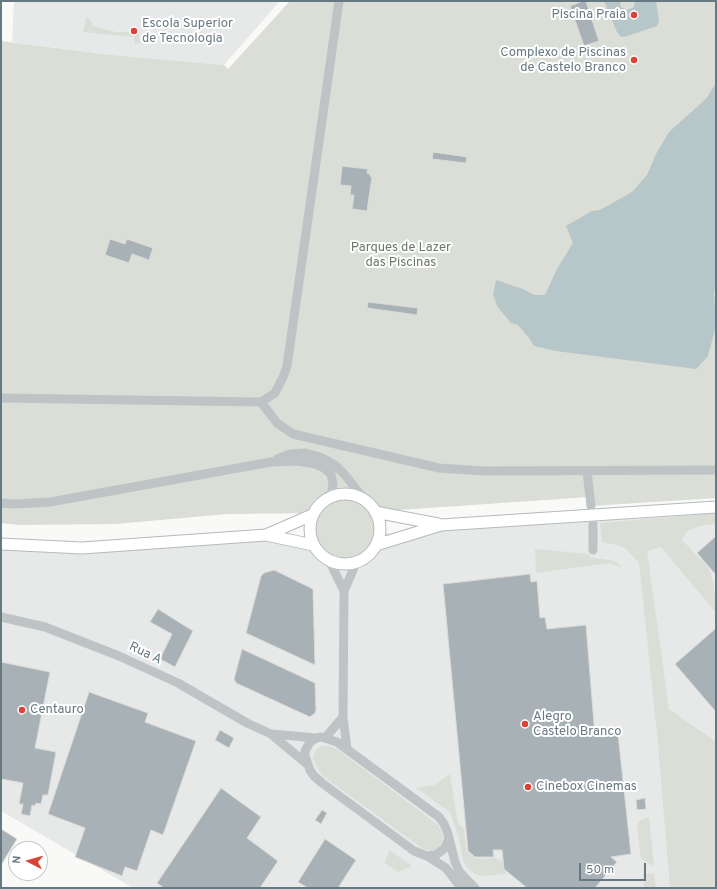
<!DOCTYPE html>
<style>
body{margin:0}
#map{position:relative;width:717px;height:889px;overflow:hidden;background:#f9f9f7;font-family:Overpass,sans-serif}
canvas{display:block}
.frame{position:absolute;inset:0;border:2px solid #667980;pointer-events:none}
.north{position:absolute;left:8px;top:841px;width:40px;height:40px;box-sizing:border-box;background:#fff;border:1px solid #c2c9cc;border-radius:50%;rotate:276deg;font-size:11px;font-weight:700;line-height:16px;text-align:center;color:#667980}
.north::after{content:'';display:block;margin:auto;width:14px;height:18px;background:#d94437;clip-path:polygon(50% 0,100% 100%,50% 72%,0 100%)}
.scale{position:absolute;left:579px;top:863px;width:67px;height:18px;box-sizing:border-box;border:2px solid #667980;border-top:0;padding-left:5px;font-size:12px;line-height:14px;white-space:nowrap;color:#667980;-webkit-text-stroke:3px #fff;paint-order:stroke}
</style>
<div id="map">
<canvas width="717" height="889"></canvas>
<div class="frame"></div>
<div class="north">N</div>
<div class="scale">50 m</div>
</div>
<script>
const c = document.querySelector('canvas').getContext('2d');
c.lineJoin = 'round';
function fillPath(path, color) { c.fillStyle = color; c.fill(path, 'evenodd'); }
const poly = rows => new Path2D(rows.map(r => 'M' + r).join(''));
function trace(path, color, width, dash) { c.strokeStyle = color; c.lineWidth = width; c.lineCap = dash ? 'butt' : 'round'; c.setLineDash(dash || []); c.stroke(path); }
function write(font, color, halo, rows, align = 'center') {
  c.font = font + ' Overpass,sans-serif'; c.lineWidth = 4; c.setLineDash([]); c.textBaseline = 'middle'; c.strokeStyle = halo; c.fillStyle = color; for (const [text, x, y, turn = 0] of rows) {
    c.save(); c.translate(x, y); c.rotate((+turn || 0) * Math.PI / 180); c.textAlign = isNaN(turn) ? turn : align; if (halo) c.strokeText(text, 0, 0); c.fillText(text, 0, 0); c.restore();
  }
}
const built = poly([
 [14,1,280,1,224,65,112,55,12,42],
 [716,514,716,888,133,888,1,811,1,546,101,550]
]);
const green = poly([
 [290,1,716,1,716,498,591,506,590,497,369,512,374,523,374,533,371,542,366,550,358,556,349,559,340,558,331,555,323,550,318,542,316,532,316,523,320,513,228,514,115,524,19,525,1,523,1,41,112,55,224,65,228,69],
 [86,17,89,18,93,26,116,32,138,32,140,43,135,44,134,37,83,32],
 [716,513,716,524,703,525,687,531,682,540,708,567,713,580,714,591,716,594,716,613,661,547,647,551,669,709,716,742,716,888,670,888,658,743,639,563,625,548,616,545,602,542,600,523],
 [535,549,589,554,590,557,615,561,623,568,610,563,536,573],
 [322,746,328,746,337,749,438,825,443,835,442,843,438,849,432,851,423,849,323,776,316,766,313,757,316,750],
 [450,774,458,823,464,830,467,852,476,859,496,858,503,862,506,873,504,874,483,876,475,874,467,867,463,860,458,835,450,812,416,788,434,785],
 [649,817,654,864,654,866,641,859,637,825,641,820],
 [389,850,412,866,398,872,385,863],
 [643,873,654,874,656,888,644,888]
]);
const water = poly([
 [604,1,620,1,621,7,627,10,634,7,635,1,656,1,659,21,657,26,627,36,621,37,617,32],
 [716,83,716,284,714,293,716,325,708,356,696,369,556,351,534,346,529,338,518,325,511,323,497,306,493,294,496,280,523,289,534,295,545,295,557,269,573,243,566,226,592,211,600,210,632,192,647,175,656,154,669,132,706,99]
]);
const building = poly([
 [583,1,586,1,599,41,584,46,570,6,583,1],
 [433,152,467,157,466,163,432,159,433,152],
 [342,166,368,169,367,173,370,174,370,176,372,177,367,211,352,209,354,195,350,195,351,186,340,185,342,166],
 [110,239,125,244,127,239,153,248,149,260,132,254,129,263,105,255,110,239],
 [368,302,418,308,417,315,367,308,368,302],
 [716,536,716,575,697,553,716,536],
 [274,570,313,589,315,665,246,633,261,576,264,573,274,570],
 [530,574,531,582,537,581,540,618,545,617,547,629,586,625,595,736,618,734,631,854,611,857,617,862,595,888,527,888,504,869,502,850,493,850,494,857,475,857,468,851,443,584,530,574],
 [158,609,193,631,175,667,160,659,172,634,150,622,158,609],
 [715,629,716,630,716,712,675,664,715,629],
 [242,649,315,683,316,710,315,713,310,717,236,683,234,679,242,649],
 [1,662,50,672,35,748,56,752,48,795,43,795,41,804,36,803,35,806,32,805,30,816,21,814,23,804,19,804,23,783,1,779,1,662],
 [89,692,148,713,145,722,196,741,163,835,151,830,137,871,125,867,122,876,75,857,85,828,48,814,89,692],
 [220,730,234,738,229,748,215,740,220,730],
 [221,788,261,817,247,838,278,861,260,888,164,888,157,883,221,788],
 [645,798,646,809,637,810,636,800,645,798],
 [322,810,327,813,321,824,315,820,322,810],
 [1,829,17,839,1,865,1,829],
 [325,839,356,860,338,888,308,888,298,882,325,839]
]);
const minor = poly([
 [1,398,261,402,277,423,293,434,439,468,484,471,716,470],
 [261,402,275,393,283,377,287,366,339,1],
 [277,459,290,454,305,453,320,457,335,465,345,475,364,499],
 [587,471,591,506],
 [1,503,15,504,50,502,271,462,298,461,315,464,324,468,331,474,333,484,331,497],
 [593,550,593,524],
 [330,562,344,591],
 [1,617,45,627,119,656,178,683,247,723,271,734,307,764],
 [272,734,316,738],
 [321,737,337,742,439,817,444,824,447,831,449,838,445,848,436,855,427,856,414,851,322,783,314,776,310,770,305,756,305,751,310,742,316,738,321,737],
 [325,738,343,717],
 [347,749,343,717,344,591,356,563],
 [449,838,455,862,459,871,466,879,475,888],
 [427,856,446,868,459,885,464,888]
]);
const major = poly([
 '310 529a35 35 0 1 1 70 0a35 35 0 1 1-70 0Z',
 [375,512,438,524],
 [266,535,312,515],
 [1,544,82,548,266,535,313,545],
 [376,545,441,525,716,507]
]);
const markers = [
 [634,15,4,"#d94437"],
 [134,31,4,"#d94437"],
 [634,60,4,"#d94437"],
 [22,710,4,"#d94437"],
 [525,724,4,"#d94437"],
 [528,787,4,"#d94437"]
];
const poiNames = [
 ["Piscina Praia",626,15,"right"],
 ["Escola Superior",142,24],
 ["de Tecnologia",142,39],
 ["Complexo de Piscinas",626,53,"right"],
 ["de Castelo Branco",626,68,"right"],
 ["Centauro",30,710],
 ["Alegro",533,717],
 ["Castelo Branco",533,732],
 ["Cinebox Cinemas",536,787]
];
const parkNames = [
 ["Parques de Lazer",401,248],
 ["das Piscinas",401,263]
];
const streetNames = [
 ["Rua A",145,654,25]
];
fillPath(built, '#e7e9e8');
fillPath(green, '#daded6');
fillPath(water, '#b7c6c8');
fillPath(building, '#a8b2b6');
trace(building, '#dbdbd9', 1);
trace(major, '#b4babd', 13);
trace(minor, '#bec4c6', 9);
trace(major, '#fff', 11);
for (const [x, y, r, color] of markers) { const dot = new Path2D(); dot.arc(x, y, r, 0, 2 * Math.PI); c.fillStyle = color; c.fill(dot); trace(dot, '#fff', 1.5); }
write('13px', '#667980', '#fff', poiNames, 'left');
write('13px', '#6b7865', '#fff', parkNames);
write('13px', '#667980', '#fff', streetNames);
</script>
